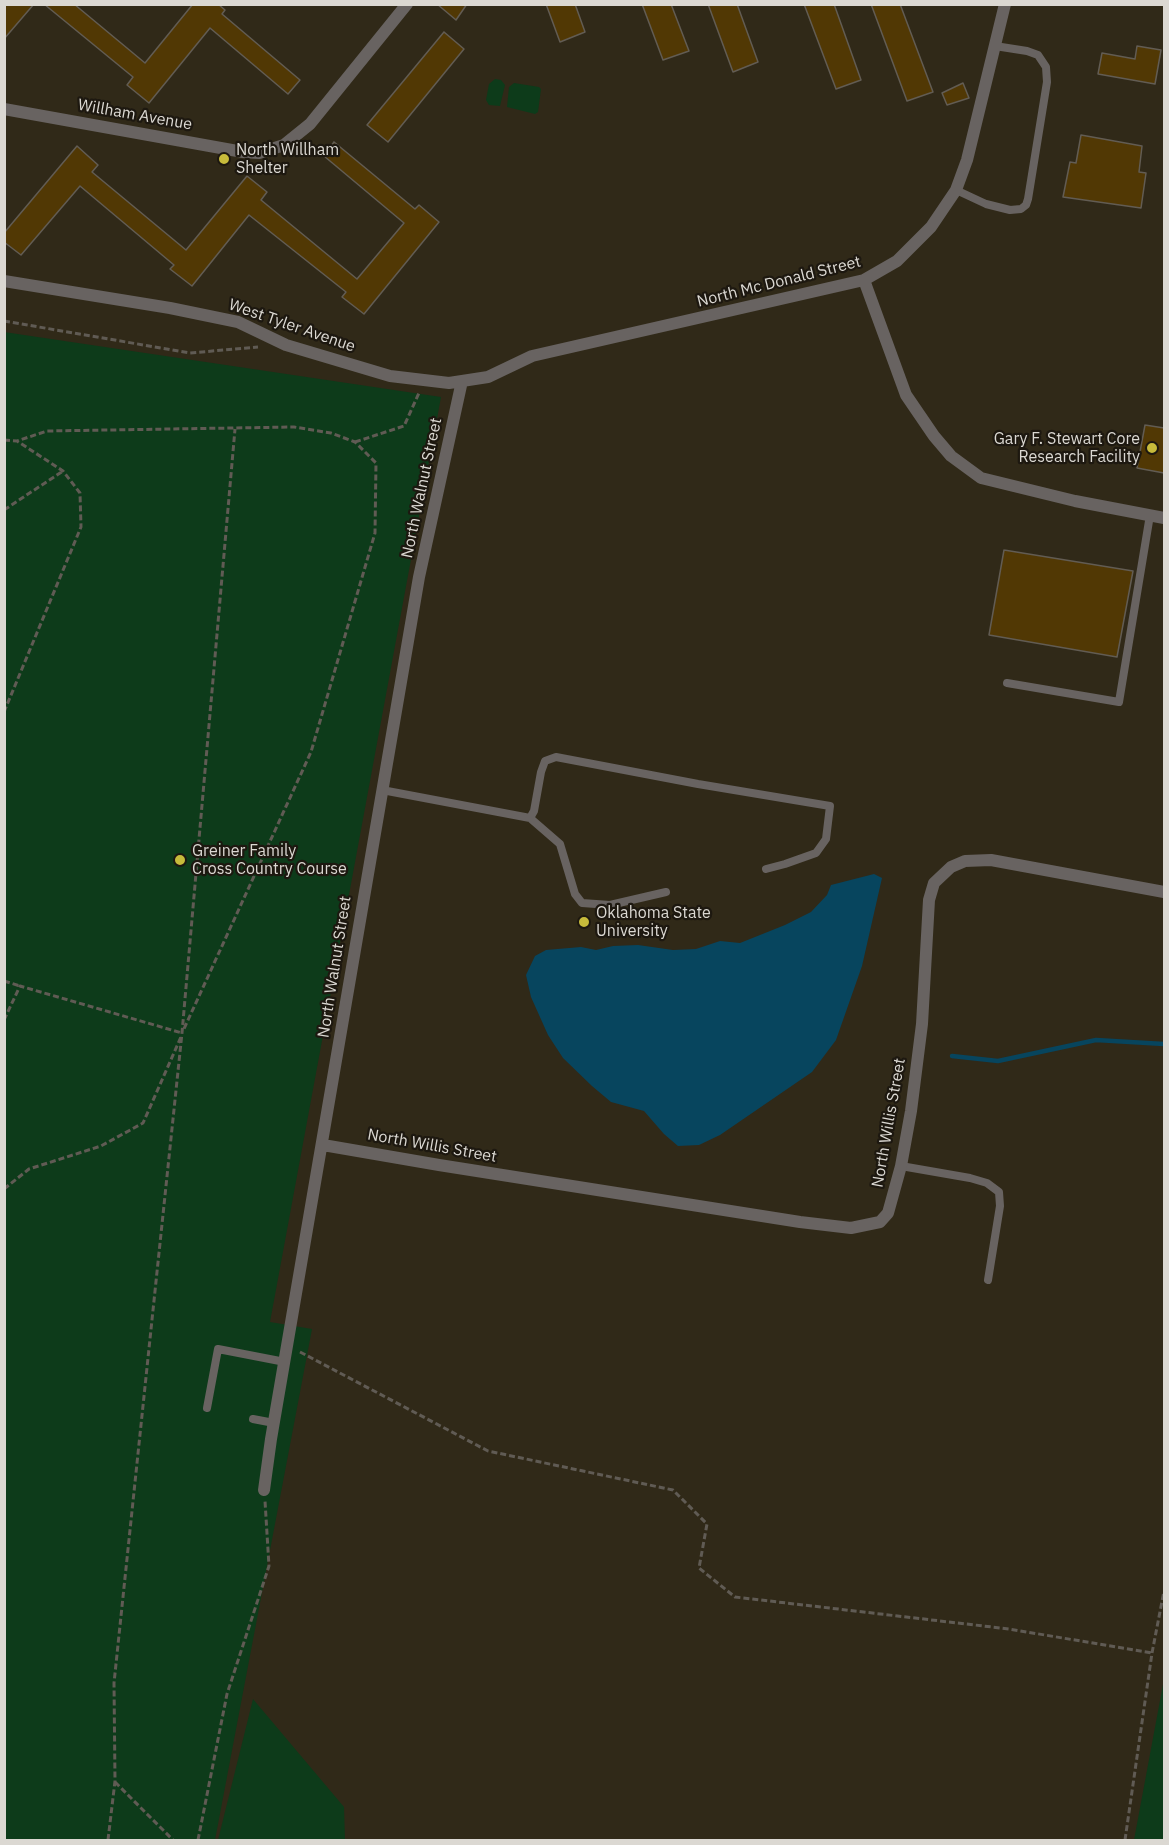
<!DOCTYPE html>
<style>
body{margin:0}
#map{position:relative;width:1169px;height:1845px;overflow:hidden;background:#272119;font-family:"IBM Plex Sans",sans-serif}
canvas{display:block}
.frame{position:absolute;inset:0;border:6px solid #dbd8d2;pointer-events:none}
</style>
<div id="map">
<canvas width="1169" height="1845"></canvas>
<div class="frame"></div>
</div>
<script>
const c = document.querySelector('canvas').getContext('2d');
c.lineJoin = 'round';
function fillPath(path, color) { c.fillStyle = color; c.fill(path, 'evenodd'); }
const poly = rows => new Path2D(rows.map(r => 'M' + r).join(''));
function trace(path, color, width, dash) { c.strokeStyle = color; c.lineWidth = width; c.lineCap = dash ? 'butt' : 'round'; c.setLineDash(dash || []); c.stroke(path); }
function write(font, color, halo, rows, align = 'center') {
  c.font = font + ' "IBM Plex Sans",sans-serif'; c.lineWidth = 4.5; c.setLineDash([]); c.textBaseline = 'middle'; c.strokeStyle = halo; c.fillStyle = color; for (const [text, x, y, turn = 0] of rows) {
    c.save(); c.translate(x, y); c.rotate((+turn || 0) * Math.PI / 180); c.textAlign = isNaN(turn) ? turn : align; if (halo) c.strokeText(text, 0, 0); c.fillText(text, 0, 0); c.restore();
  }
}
const education = poly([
 [5,5,1164,5,1164,1840,5,1840]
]);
const green = poly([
 [495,79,501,80,505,85,500,106,489,105,486,100,489,84],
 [514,83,539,87,541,89,538,112,535,114,507,107,509,87],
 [4,332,441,397,270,1322,312,1329,215,1840,5,1840],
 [1164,1679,1164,1840,1134,1840],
 [253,1699,344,1807,345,1840,218,1840]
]);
const water = poly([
 [874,874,882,878,862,966,836,1040,812,1072,720,1135,699,1145,678,1146,664,1134,644,1111,611,1102,592,1086,563,1058,548,1035,531,997,526,975,535,956,546,950,581,947,596,950,613,946,638,945,673,950,696,949,720,941,740,943,785,925,811,912,827,895,831,885]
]);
const stream = poly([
 [952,1056,998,1061,1096,1040,1164,1044]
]);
const building = poly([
 [4,4,34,4,4,39,4,4],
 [44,4,74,4,145,63,193,4,218,4,225,10,222,14,300,80,288,94,210,28,149,103,127,85,133,77,44,4],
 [437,4,467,4,456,20,437,4],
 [546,4,575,4,585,32,560,42,546,4],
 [642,4,671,4,689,51,663,60,642,4],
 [708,4,737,4,758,62,733,72,708,4],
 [804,4,834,4,861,80,836,89,804,4],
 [871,4,900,4,933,92,907,101,871,4],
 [444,32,464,49,388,142,367,125,444,32],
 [1137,46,1161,50,1155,84,1098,74,1102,53,1135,59,1137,46],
 [963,83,969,98,947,105,942,93,963,83],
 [1081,135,1142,146,1139,172,1146,173,1141,208,1063,197,1070,162,1076,163,1081,135],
 [334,142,415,209,419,205,439,222,364,314,342,297,346,292,249,215,192,286,170,269,174,265,80,186,21,255,4,242,4,233,77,146,98,165,92,172,186,250,247,176,267,192,261,200,357,279,404,223,324,156,334,142],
 [1145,425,1164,428,1164,473,1137,468,1145,425],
 [1004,550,1133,571,1117,657,989,635,1004,550]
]);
const path = poly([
 [4,321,190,353,258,347],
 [4,440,17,441,47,431,294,427,331,433,355,442,376,463,375,533,311,752,183,1031],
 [355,442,404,426,419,393],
 [4,510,63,471],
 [4,712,81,527,80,493,63,471,17,441],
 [4,981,20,986],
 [4,1020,20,986,182,1033],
 [4,1189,29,1169,101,1146,143,1123,181,1037],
 [300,1352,488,1451,673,1490,707,1524,699,1568,735,1597,1009,1629,1152,1653],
 [115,1782,173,1840],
 [108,1840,115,1781,114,1683,182,1033,235,429],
 [198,1840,227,1694,269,1566,265,1501],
 [1125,1840,1152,1653,1164,1591]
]);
const lane = poly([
 [956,190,986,204,1010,210,1021,209,1026,205,1028,199,1047,82,1046,67,1038,55,1027,51,995,46],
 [1007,683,1119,702,1150,515],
 [382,790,530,818],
 [666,892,610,905,582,903,575,894,560,844,530,818,534,811,541,772,545,761,556,757,698,784,830,806,826,839,816,853,785,864,766,869],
 [901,1166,970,1178,987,1183,999,1192,1000,1206,988,1280],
 [207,1408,218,1349,285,1362],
 [253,1419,274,1423]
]);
const street = poly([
 [4,109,243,152,259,153,284,145,310,124,407,4],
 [864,280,906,395,934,436,951,456,981,478,1075,501,1164,518],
 [4,281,170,308,238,322,286,345,390,376,449,383,488,377,532,356,864,280,897,261,931,227,956,190,967,160,1005,4],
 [323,1145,439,1165,800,1222,851,1228,880,1222,888,1213,901,1166,911,1111,922,1024,929,900,934,883,951,867,965,861,991,860,1164,892],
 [264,1490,271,1439,419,577,462,381]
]);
const markers = [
 [224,159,6,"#c7bb3b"],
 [1152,448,6,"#c7bb3b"],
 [180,860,6,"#c7bb3b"],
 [584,922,6,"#c7bb3b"]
];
const streetNames = [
 ["Willham Avenue",135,115,10],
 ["North Mc Donald Street",779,282,-14],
 ["West Tyler Avenue",292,326,19],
 ["North Walnut Street",422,488,-78],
 ["North Walnut Street",335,967,-81],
 ["North Willis Street",889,1123,-80],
 ["North Willis Street",432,1146,10]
];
const poiNames = [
 ["North Willham",236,150],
 ["Shelter",236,168],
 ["Gary F. Stewart Core",1140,439,"right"],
 ["Research Facility",1140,457,"right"],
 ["Greiner Family",192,851],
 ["Cross Country Course",192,869],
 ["Oklahoma State",596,913],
 ["University",596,931]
];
fillPath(education, '#302918');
fillPath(green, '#0d3b1a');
fillPath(water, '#07455e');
trace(stream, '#07455e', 4.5);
fillPath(building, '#513804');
trace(building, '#625c53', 1.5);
trace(path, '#605b54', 3, [6, 3]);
trace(lane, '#686361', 8);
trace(street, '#686361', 12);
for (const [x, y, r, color] of markers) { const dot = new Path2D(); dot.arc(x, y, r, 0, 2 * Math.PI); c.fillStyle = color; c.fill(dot); trace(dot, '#1d1810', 2); }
write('16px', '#dbd8d2', '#1d1810', streetNames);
write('16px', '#dbd8d2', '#1d1810', poiNames, 'left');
</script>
